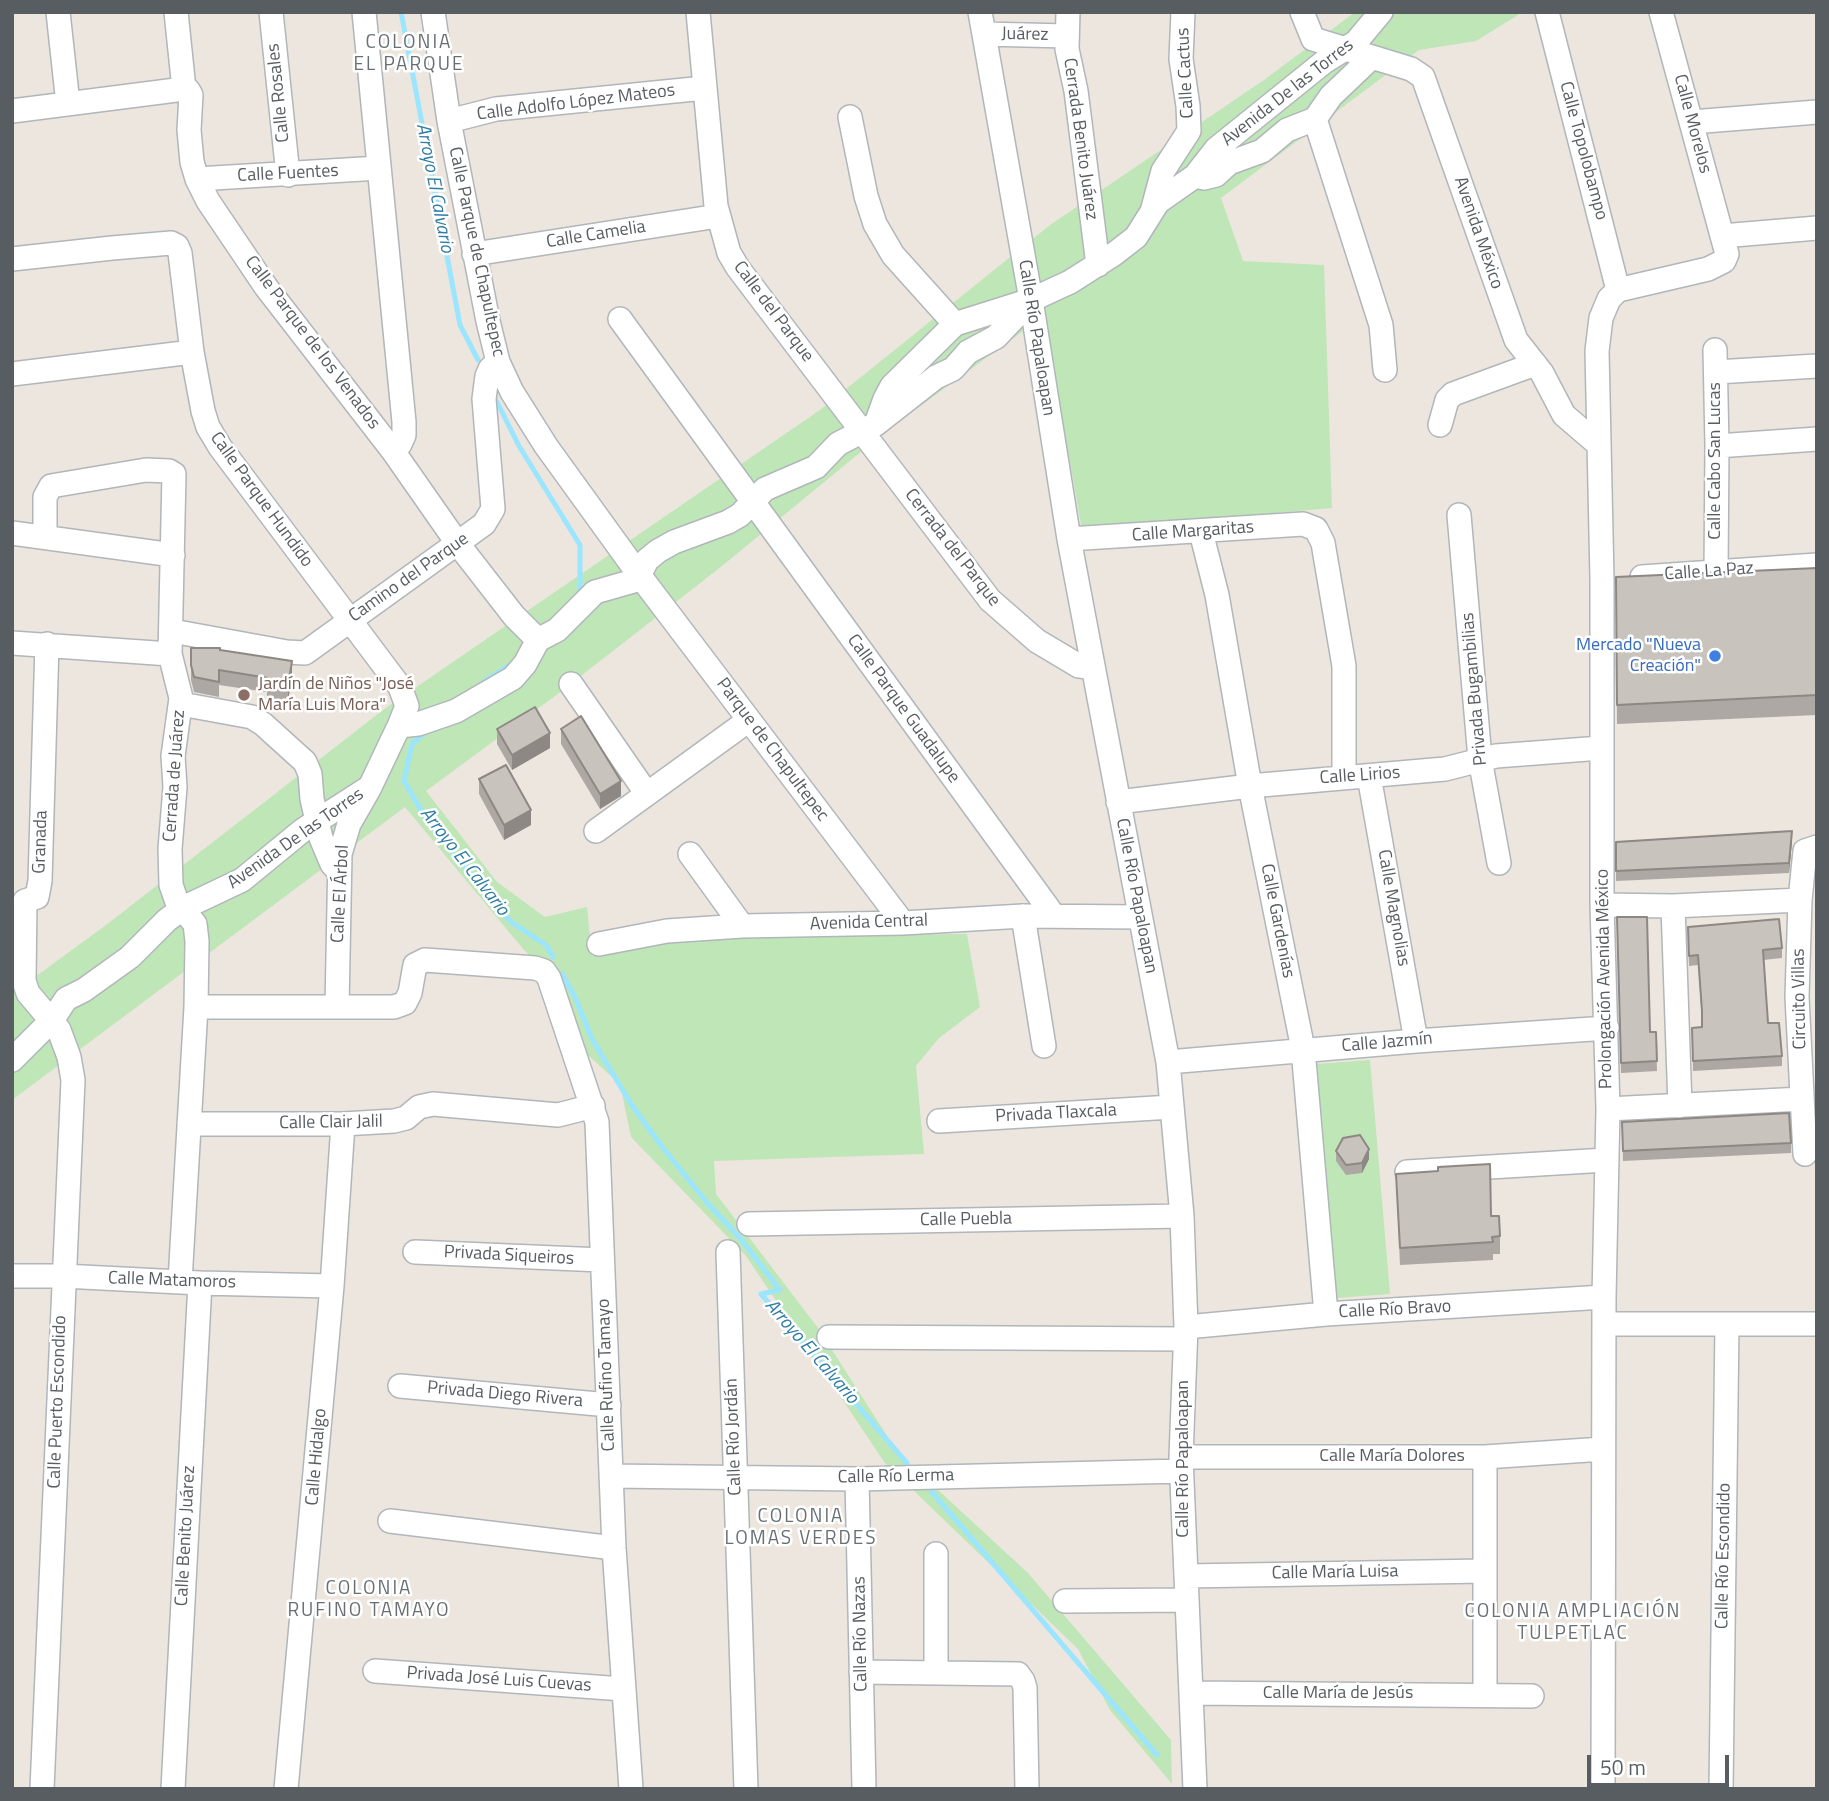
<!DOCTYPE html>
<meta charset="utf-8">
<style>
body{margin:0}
#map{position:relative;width:1829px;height:1801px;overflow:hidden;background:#ece6de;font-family:"Titillium Web",sans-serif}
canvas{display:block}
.frame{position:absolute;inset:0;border:14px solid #575d61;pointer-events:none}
.scale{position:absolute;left:1587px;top:1755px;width:142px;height:32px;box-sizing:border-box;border:4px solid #575d61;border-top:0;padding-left:9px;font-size:21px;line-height:24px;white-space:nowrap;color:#575d61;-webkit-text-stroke:5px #fff;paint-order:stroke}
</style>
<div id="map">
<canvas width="1829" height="1801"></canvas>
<div class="frame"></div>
<div class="scale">50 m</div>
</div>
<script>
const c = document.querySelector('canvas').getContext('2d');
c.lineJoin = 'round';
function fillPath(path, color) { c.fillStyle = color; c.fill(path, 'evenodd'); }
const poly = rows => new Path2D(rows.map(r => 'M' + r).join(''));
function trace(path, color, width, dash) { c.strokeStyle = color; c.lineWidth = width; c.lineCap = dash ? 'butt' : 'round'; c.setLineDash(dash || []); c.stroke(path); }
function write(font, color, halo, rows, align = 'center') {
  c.font = font + ' "Titillium Web",sans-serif'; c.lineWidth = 5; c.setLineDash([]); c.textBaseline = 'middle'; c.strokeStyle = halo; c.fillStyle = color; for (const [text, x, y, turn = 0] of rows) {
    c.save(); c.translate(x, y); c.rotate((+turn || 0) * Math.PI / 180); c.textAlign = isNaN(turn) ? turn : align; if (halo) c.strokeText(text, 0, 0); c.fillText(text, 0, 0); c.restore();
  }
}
const green = poly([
 [1355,12,1523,12,1476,41,1419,50,1221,198,1243,261,1324,265,1332,508,1082,530,1044,316,890,428,722,566,559,693,426,791,497,882,545,917,587,907,592,956,710,936,967,934,980,1007,939,1038,916,1066,924,1154,714,1161,716,1194,818,1328,898,1453,1028,1573,1171,1740,1172,1784,1110,1710,1078,1649,885,1463,746,1256,631,1137,620,1084,581,1049,557,982,524,950,405,807,12,1100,12,994,110,922,383,710,820,410,1050,225,1264,80],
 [1370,1060,1390,1294,1336,1298,1316,1064]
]);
const stream = poly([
 [401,12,460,325,478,360],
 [495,398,519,446,580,545,580,596],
 [483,682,513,663],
 [428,730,412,744,404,781,428,822,511,922,546,945,553,957],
 [562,974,575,997,592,1039,631,1104,663,1148,709,1205,740,1238,780,1290,761,1294,907,1463],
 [931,1491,1157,1755]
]);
const minor = poly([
 [58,12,68,104],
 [176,12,184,89,188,90,191,95,189,130,192,162,197,179,208,201,266,287,393,451,458,544,514,616,538,640],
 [271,12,288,175],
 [364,12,404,422,404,435,400,444,393,451],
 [433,12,449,121,488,321,498,362,512,392,546,446,640,576,903,923],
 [698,12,716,206,729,253,738,268,990,600,1037,641,1079,666,1092,668],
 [980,12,1031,300,1069,539,1168,1062,1182,1216,1186,1327,1181,1457,1195,1789],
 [1068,12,1067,49,1076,91,1098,265],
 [1302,12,1313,39,1411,69,1423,77,1516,340,1542,373,1564,415,1599,445],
 [1547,12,1618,290],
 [984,34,1067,36],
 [12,111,184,89],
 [850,117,866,196,875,224,893,255,955,324],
 [1315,119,1381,325,1385,370],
 [449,121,496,109,704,88],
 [1692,122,1817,112],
 [1195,176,1204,178,1216,175,1229,163,1262,151,1287,130,1315,119,1331,96,1371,58],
 [197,179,379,168],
 [1153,208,1163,171,1189,131,1188,106,1181,59,1183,12],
 [1722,236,1817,228],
 [474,254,718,216],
 [12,259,112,248,171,243,177,246,180,253,192,352,203,411,208,427,220,447,400,687,407,706,399,726],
 [620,319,1054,916],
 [1715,350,1717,446,1716,572],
 [1716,372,1817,366],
 [12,374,192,352],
 [876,424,885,399,892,386,955,324,1031,300],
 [1440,425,1447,400,1453,394,1535,364],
 [1717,446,1817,439],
 [1459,515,1480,759,1499,863],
 [1201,532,1217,595,1250,786,1303,1049,1326,1314],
 [12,533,173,555],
 [45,537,45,497,51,486,146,470,169,471,174,474,170,654,181,698,173,756,175,787,170,849,171,885,177,902,195,924,197,941,196,1007,180,1281],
 [1069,539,1303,524,1316,529,1323,543,1344,666,1344,777],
 [1642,577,1817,565],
 [172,631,287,652,305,653,484,524,493,509,484,399,487,376,490,369,498,362],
 [12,643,170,654],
 [571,684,647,794],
 [181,704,252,717,263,724,305,762,310,774,312,799,321,838,332,864,339,872],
 [1369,776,1416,1041],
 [1118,802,1250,786,1445,769,1496,756,1601,748],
 [596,831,749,720],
 [690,854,742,926],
 [1602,905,1673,906,1800,900],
 [1673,906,1680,1106],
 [1023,916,1044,1046],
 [599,944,667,931,742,926,903,923,1023,916,1140,917],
 [196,1007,394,1007,405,1003,410,993,415,965,425,960,535,968,544,971,549,978,597,1122,614,1548,631,1789],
 [337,1007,340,854,349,824,369,789],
 [12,1060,53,1019,66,999,84,990,130,957,167,920,183,908,242,880,303,830,370,787,399,726,418,724,456,711,513,678,525,664,538,640,557,630,595,592,637,580,647,560,658,551,674,542,728,522,740,515,765,489,816,467,838,444,876,424,936,377,953,369,968,352,996,337,1031,300,1070,282,1114,254,1136,237,1158,202,1195,176,1216,149,1324,62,1356,42,1381,12],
 [1168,1062,1416,1041,1607,1028],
 [1608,1109,1802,1099],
 [939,1121,1172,1107],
 [189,1124,343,1124,394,1121,406,1118,419,1107,433,1104,558,1115,593,1106],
 [1805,1154,1797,997,1800,900,1805,851,1817,847],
 [1407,1172,1606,1160],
 [749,1224,1182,1216],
 [415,1252,602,1260],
 [728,1252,746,1789],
 [12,1276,63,1276,200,1283,332,1286],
 [1604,1324,1817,1324],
 [1186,1327,1326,1314,1604,1297],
 [829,1337,1185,1339],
 [400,1386,609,1405],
 [1181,1457,1485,1457,1603,1449],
 [1485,1457,1485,1694],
 [611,1476,857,1479,1181,1471],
 [857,1479,864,1789],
 [390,1521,614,1548],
 [936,1554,936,1672],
 [1186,1576,1484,1571],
 [1065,1601,1187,1600],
 [375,1671,623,1689],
 [861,1672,1018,1674,1023,1681,1025,1688,1027,1789],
 [1191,1693,1532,1696],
 [42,1789,73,1080,69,1057,59,1030,28,993,24,981,25,901,37,897,40,881,47,644],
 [173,1789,200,1283],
 [286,1789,332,1286,343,1124],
 [1603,1789,1604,1297,1608,1109,1602,905,1602,579,1597,351,1601,318,1609,299,1618,290,1708,269,1724,261,1727,254,1661,12],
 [1721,1789,1727,1324]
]);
const wall = poly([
 [1817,568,1817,715,1617,724,1616,577],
 [191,648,220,650,292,676,288,701,267,698,267,692,219,685,219,697,194,692,191,680],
 [497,729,550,748,512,770,497,744],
 [561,729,621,796,600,809,561,744],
 [479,779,531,825,504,840,479,794],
 [1792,841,1789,873,1616,881,1616,842],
 [1617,917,1650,1032,1656,1032,1657,1071,1621,1073],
 [1688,927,1782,948,1782,958,1763,960,1768,1023,1782,1056,1782,1066,1693,1071,1692,1028,1702,1027,1702,1021,1698,965,1689,966],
 [1622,1122,1791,1143,1791,1153,1623,1161],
 [1336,1151,1369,1159,1362,1173,1346,1175,1336,1161],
 [1396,1174,1491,1216,1500,1236,1500,1254,1493,1254,1493,1260,1400,1265]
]);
const shadedWall = poly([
 [292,661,292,676,288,701,288,687],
 [550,733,550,748,512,770,512,755],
 [621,781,621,796,600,809,600,794],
 [531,810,531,825,504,840,504,825],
 [1792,831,1792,841,1789,873,1789,863],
 [1369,1149,1369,1159,1362,1173,1362,1163]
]);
const building = poly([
 [1817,568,1817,695,1617,705,1616,577,1817,568],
 [191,648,220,648,220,650,292,661,288,687,267,683,268,678,219,670,219,682,194,677,191,665,191,648],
 [535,707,550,733,512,755,497,729,535,707],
 [581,716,621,781,600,794,561,729,581,716],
 [506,765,531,810,504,825,479,779,506,765],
 [1792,831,1789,863,1616,871,1616,842,1792,831],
 [1617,917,1647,917,1650,1032,1656,1032,1657,1061,1621,1063,1617,917],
 [1779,919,1782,948,1763,950,1768,1023,1779,1023,1782,1056,1693,1061,1692,1028,1702,1027,1702,1011,1698,955,1689,956,1688,927,1779,919],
 [1789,1113,1791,1143,1623,1151,1622,1122,1789,1113],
 [1360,1135,1369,1149,1362,1163,1346,1165,1336,1151,1343,1138,1360,1135],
 [1490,1164,1491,1216,1499,1216,1500,1236,1492,1237,1493,1242,1400,1248,1396,1174,1438,1171,1438,1167,1490,1164]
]);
const markers = [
 [1715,656,7,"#3f7fe0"],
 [244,695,7,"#8d6e63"]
];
const streetNames = [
 ["Juárez",1025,35,1],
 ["Calle Cactus",1186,73,-93],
 ["Calle Rosales",279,93,-96],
 ["Avenida De las Torres",1288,93,-38],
 ["Calle Adolfo López Mateos",576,103,-7],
 ["Calle Morelos",1692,124,75],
 ["Cerrada Benito Juárez",1080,139,82],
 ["Calle Topolobampo",1583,151,75],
 ["Calle Fuentes",288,174,-3],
 ["Avenida México",1478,233,71],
 ["Calle Camelia",596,235,-9],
 ["Calle Parque de Chapultepec",476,252,78],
 ["Calle del Parque",773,312,53],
 ["Calle Río Papaloapan",1036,338,81],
 ["Calle Parque de los Venados",312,343,53],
 ["Calle Cabo San Lucas",1716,461,-90],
 ["Calle Parque Hundido",261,500,54],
 ["Calle Margaritas",1193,532,-4],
 ["Cerrada del Parque",952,548,52],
 ["Calle La Paz",1709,572,-4],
 ["Camino del Parque",409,578,-35],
 ["Privada Bugambilias",1475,689,-95],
 ["Calle Parque Guadalupe",903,709,54],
 ["Parque de Chapultepec",772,750,53],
 ["Cerrada de Juárez",175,776,-86],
 ["Calle Lirios",1360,776,-4],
 ["Avenida De las Torres",296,839,-35],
 ["Granada",41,842,-88],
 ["Calle El Árbol",341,894,-87],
 ["Calle Río Papaloapan",1136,896,79],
 ["Calle Magnolias",1393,908,80],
 ["Calle Gardenías",1277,921,79],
 ["Avenida Central",869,923,-2],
 ["Prolongación Avenida México",1605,979,-91],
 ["Circuito Villas",1800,999,-91],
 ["Calle Jazmín",1387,1043,-5],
 ["Privada Tlaxcala",1056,1114,-3],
 ["Calle Clair Jalil",331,1123,-1],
 ["Calle Puebla",966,1220,-1],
 ["Privada Siqueiros",509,1256,3],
 ["Calle Matamoros",172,1281,2],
 ["Calle Río Bravo",1395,1310,-3],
 ["Calle Rufino Tamayo",607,1375,-92],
 ["Privada Diego Rivera",505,1395,5],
 ["Calle Puerto Escondido",58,1402,-88],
 ["Calle Río Jordán",734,1437,-92],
 ["Calle Hidalgo",317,1457,-85],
 ["Calle María Dolores",1392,1457],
 ["Calle Río Papaloapan",1184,1459,-90],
 ["Calle Río Lerma",896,1477,-1],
 ["Calle Benito Juárez",186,1536,-87],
 ["Calle Río Escondido",1724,1556,-89],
 ["Calle María Luisa",1335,1573,-1],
 ["Calle Río Nazas",861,1634,-91],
 ["Privada José Luis Cuevas",499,1680,4],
 ["Calle María de Jesús",1338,1694]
];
const shopNames = [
 ["Mercado \"Nueva",1701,646],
 ["Creación\"",1701,667]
];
const educationNames = [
 ["Jardín de Niños \"José",258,685],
 ["María Luis Mora\"",258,706]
];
const neighbourhoodNames = [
 ["COLONIA",409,43],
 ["EL PARQUE",409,65],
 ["COLONIA",801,1517],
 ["LOMAS VERDES",801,1539],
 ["COLONIA",369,1589],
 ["RUFINO TAMAYO",369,1611],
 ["COLONIA AMPLIACIÓN",1573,1612],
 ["TULPETLAC",1573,1634]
];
const waterNames = [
 ["Arroyo El Calvario",434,188,79],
 ["Arroyo El Calvario",464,862,52],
 ["Arroyo El Calvario",811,1352,49]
];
fillPath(green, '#bfe6b7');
trace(stream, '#9be5ff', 5);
trace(minor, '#b1b6bb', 26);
trace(minor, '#fff', 23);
fillPath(wall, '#ada8a3');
fillPath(shadedWall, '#8d8884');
fillPath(building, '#c9c3bd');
trace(building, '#8d8884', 2);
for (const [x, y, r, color] of markers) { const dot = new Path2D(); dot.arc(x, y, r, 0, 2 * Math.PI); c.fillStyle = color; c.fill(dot); trace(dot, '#fff', 2.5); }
write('18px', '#575d61', '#fff', streetNames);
write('18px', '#366cbe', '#fff', shopNames, 'right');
write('18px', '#785e54', '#fff', educationNames, 'left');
c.letterSpacing = '2px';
write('19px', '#686f73', '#fff', neighbourhoodNames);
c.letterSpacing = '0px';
write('italic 19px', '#2f7da5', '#fff', waterNames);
</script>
